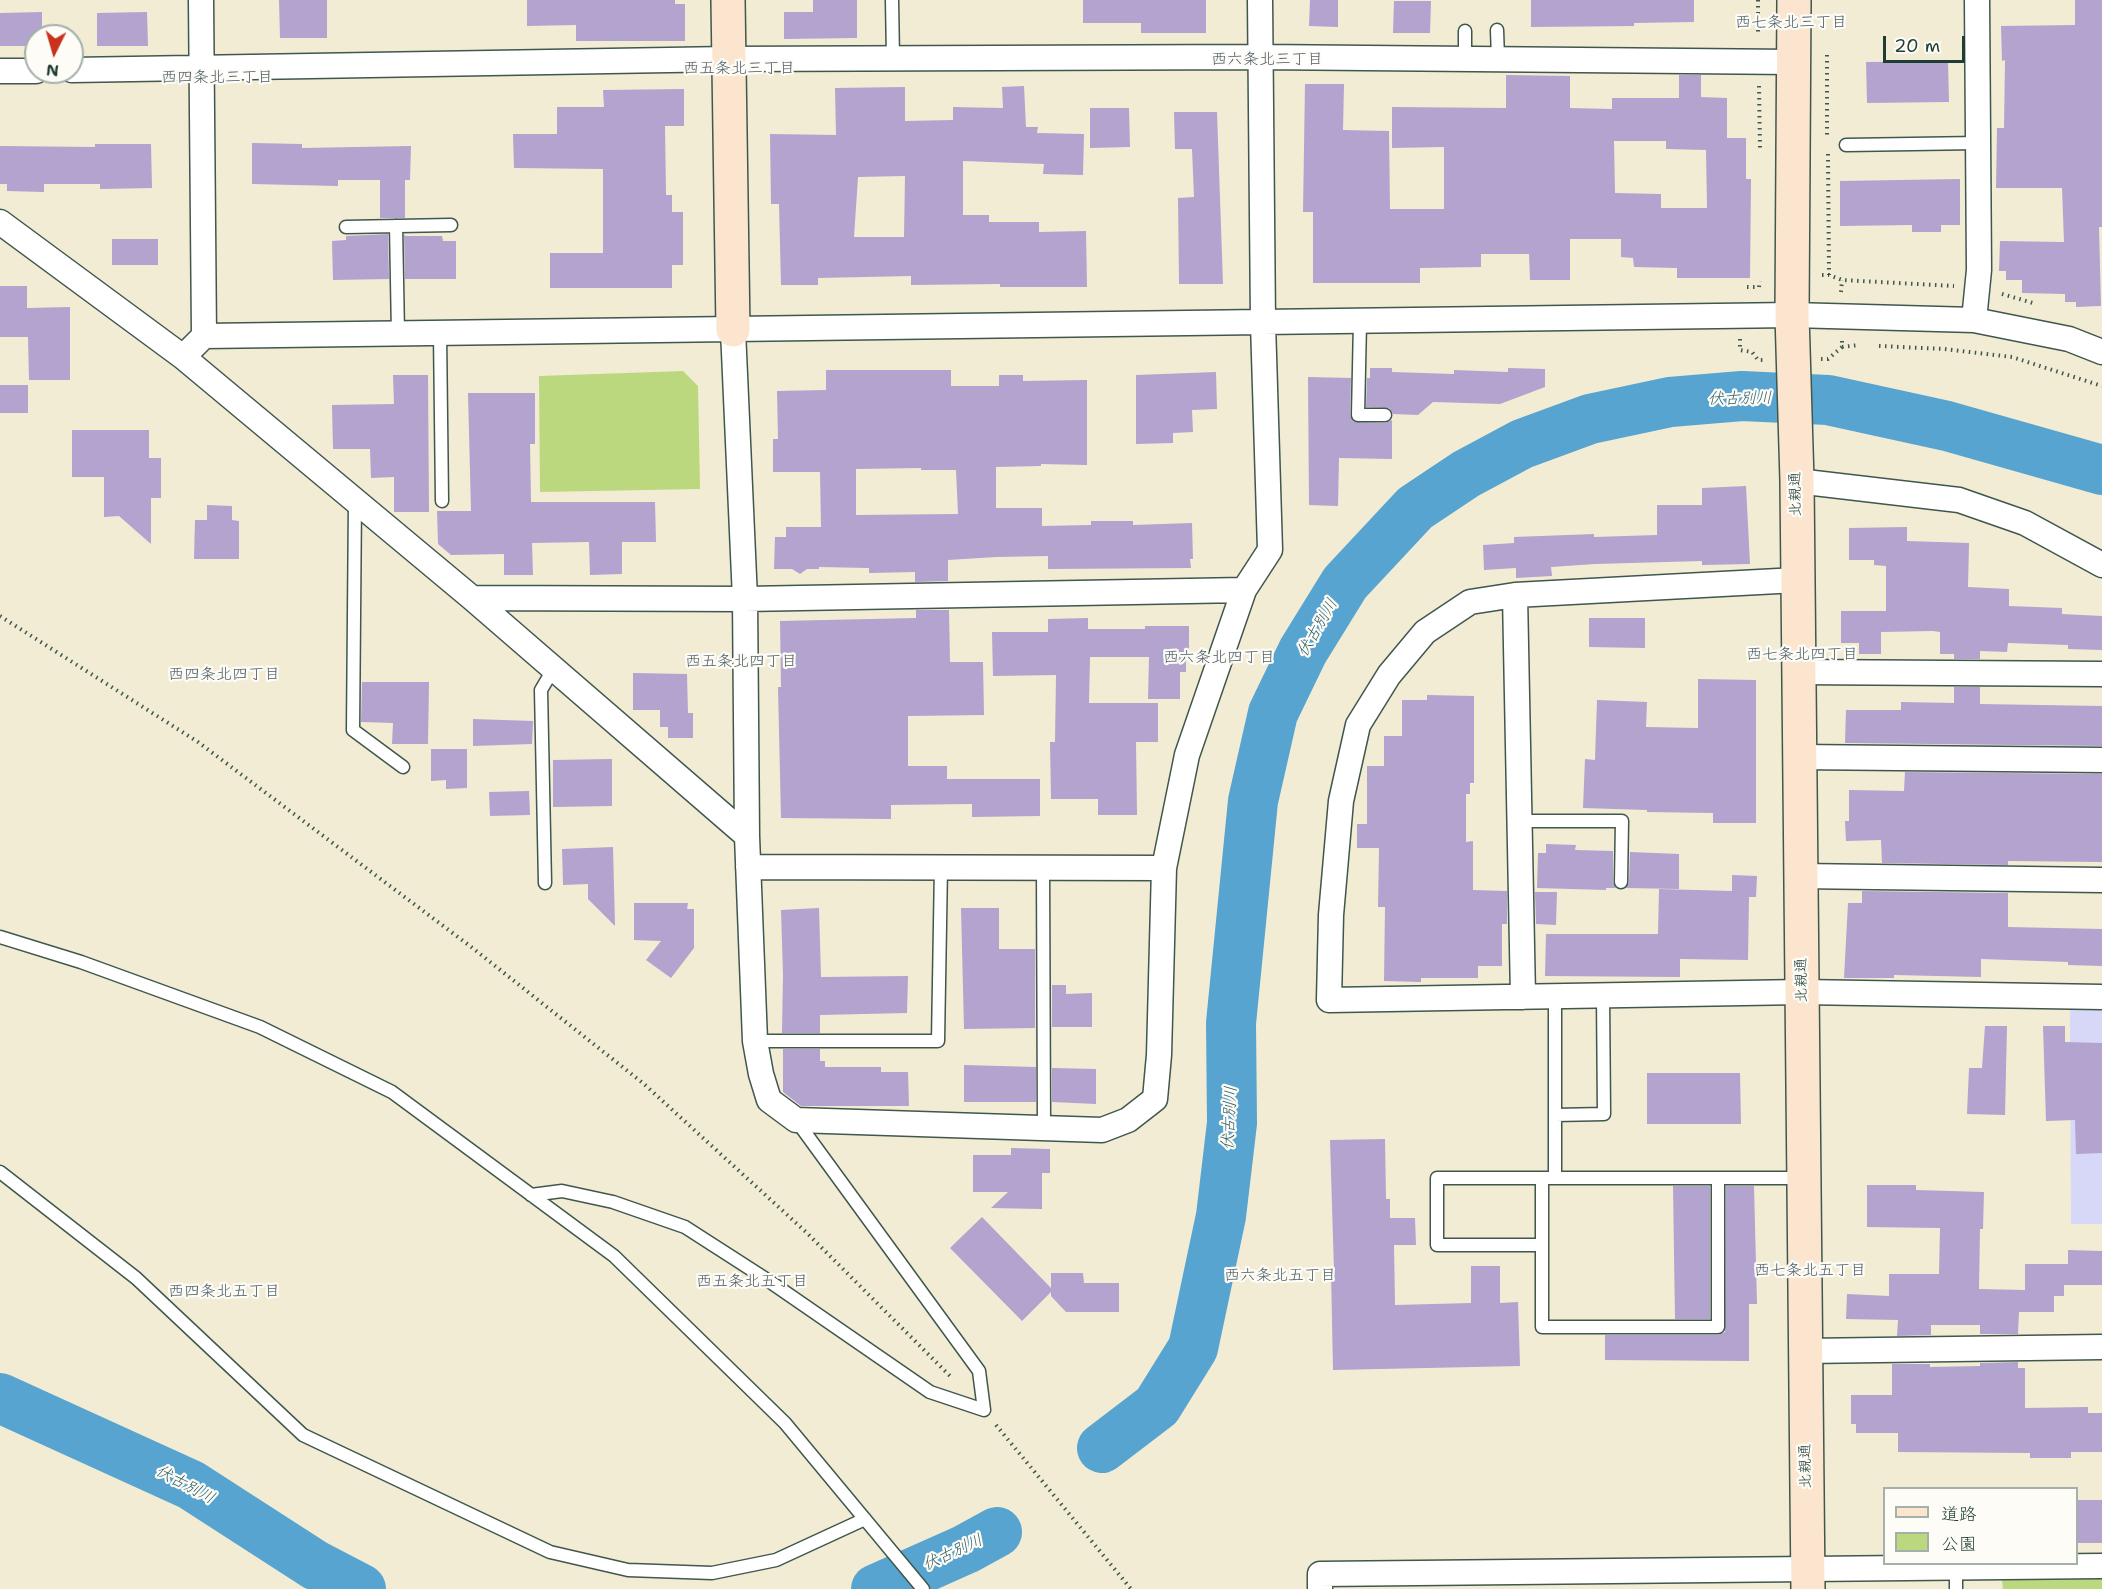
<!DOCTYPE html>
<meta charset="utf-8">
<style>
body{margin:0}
#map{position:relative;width:2102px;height:1589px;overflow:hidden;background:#f2ecd5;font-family:"Shantell Sans","Klee One",sans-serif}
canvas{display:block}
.legend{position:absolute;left:1883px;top:1487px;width:195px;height:78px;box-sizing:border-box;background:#fdfcf7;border:2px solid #a4b0a9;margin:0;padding:8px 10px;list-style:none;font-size:18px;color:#1f3d34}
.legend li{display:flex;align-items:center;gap:12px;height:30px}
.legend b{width:30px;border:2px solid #a4b0a9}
.north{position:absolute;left:24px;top:24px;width:60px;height:60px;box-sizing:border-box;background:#fdfcf7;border:2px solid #a4b0a9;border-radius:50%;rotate:185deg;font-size:16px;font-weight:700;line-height:24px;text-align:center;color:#1f3d34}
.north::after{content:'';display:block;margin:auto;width:21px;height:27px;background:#c8321e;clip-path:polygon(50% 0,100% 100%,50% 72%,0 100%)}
.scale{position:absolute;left:1883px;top:36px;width:82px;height:27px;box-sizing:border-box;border:3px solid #1f3d34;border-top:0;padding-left:8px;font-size:18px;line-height:21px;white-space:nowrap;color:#1f3d34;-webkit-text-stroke:4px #fdfcf7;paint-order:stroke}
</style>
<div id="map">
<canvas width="2102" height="1589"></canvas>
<ul class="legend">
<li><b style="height:8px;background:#fbe5cf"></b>道路</li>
<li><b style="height:16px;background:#bbd87e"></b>公園</li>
</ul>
<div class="north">N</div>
<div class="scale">20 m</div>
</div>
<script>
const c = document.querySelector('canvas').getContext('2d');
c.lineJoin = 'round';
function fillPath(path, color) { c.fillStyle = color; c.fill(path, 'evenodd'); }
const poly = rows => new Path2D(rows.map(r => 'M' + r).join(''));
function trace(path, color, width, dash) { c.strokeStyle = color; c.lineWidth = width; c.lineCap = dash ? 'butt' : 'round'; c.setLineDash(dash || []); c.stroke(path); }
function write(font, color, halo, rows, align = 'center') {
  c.font = font + ' "Shantell Sans","Klee One",sans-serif'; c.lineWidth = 4.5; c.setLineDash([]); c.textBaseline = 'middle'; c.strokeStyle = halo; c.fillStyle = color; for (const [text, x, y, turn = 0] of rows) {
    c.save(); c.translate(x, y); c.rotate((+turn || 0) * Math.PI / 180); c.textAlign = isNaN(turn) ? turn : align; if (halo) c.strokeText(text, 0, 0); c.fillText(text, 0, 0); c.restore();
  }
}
const built = poly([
 [2070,1009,2102,1009,2102,1224,2071,1224]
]);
const green = poly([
 [683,371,698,386,700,489,540,492,539,376],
 [2102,1579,2102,1589,2003,1589,2002,1580]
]);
const river = poly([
 [0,1398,191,1485,315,1565,361,1589],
 [1102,1448,1157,1406,1193,1348,1221,1216,1232,1123,1231,1023,1253,801,1273,713,1303,651,1345,583,1415,508,1466,474,1522,444,1590,419,1670,402,1742,396,1828,400,1947,426,2102,470],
 [876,1589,966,1549,997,1532]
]);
const building = poly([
 [279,0,327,0,327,38,280,38],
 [527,0,675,0,675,4,685,4,685,41,576,41,576,25,527,26],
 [813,0,857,0,857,38,784,39,784,12,813,12],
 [1083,0,1206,0,1206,33,1141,33,1141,23,1083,23],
 [1310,0,1338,0,1338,27,1309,26],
 [1531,0,1694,0,1694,22,1634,23,1634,26,1531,27],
 [2075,0,2102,0,2102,227,2099,227,2101,306,2076,307,2076,302,2065,302,2065,294,2022,293,2022,280,2006,280,2006,271,1999,271,2000,241,2064,242,2062,188,1996,188,1997,128,2004,128,2005,60,2002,61,2001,26,2075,25],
 [1394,1,1431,1,1430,33,1393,33],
 [42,12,42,36,36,36,36,46,0,46,0,13],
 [147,12,148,46,97,46,97,13],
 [1948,61,1949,102,1867,103,1866,62],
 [1506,75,1570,76,1570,108,1612,109,1612,98,1679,98,1679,75,1701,75,1701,97,1727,98,1727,138,1746,138,1746,179,1751,179,1750,278,1677,278,1677,268,1634,267,1633,258,1621,257,1621,239,1570,239,1570,280,1530,280,1529,254,1481,254,1481,267,1420,268,1420,283,1313,283,1313,212,1303,212,1305,84,1344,84,1343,130,1389,131,1390,209,1444,209,1444,147,1392,148,1392,107,1506,108],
 [1614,141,1666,141,1666,149,1706,150,1707,208,1661,208,1661,194,1615,193],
 [1024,86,1026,127,1038,127,1037,133,1084,134,1083,175,1043,174,1044,164,963,161,963,215,989,215,989,222,1039,222,1039,232,1086,231,1087,287,1000,287,1000,284,911,285,911,276,818,278,818,285,781,285,779,204,771,204,770,134,836,135,835,88,905,87,905,121,953,120,953,107,1003,108,1002,87],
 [905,176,904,237,854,237,858,177],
 [684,89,684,126,665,126,666,195,672,195,672,212,683,212,683,265,672,265,672,288,550,288,550,253,603,253,603,169,514,168,513,134,557,134,557,107,604,107,603,90],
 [1090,108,1129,108,1130,147,1090,148],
 [1174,112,1217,112,1223,284,1179,284,1178,198,1194,197,1192,149,1175,149],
 [252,143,302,144,302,148,411,146,410,180,405,180,405,218,380,218,380,180,338,180,338,186,252,184],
 [95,144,151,144,152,188,100,189,100,184,44,184,44,192,7,191,7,184,0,184,0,146,95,147],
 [1960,179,1960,225,1941,225,1941,232,1912,232,1912,225,1840,226,1840,181],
 [388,234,389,279,333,280,332,241,346,240,346,236],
 [404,234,405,236,442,236,443,241,456,241,456,279,405,279],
 [112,239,158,239,158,265,112,265],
 [0,286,27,286,27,308,70,307,70,380,29,380,28,337,0,337],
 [1370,368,1392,368,1392,372,1454,374,1454,370,1508,372,1508,368,1545,369,1545,387,1500,404,1433,402,1418,415,1393,414,1389,408,1366,407,1367,378,1370,378],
 [826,370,951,370,951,386,999,386,999,375,1023,375,1023,381,1087,380,1087,465,1041,464,1041,466,996,467,996,508,1042,508,1042,526,1091,525,1091,521,1133,521,1133,525,1192,523,1193,559,1190,559,1191,568,1048,569,1048,556,996,557,948,560,948,581,915,582,915,572,869,573,869,568,819,567,819,569,807,569,800,574,792,569,774,569,775,537,786,537,786,527,821,527,820,472,773,472,773,439,778,439,777,391,826,390],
 [921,468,921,470,956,470,958,514,856,515,856,469],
 [1216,372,1217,409,1192,410,1193,432,1173,433,1173,443,1136,444,1136,375],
 [393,375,428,375,429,512,394,512,394,477,371,478,370,449,333,449,332,405,394,404],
 [1308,377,1351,378,1350,415,1354,422,1385,423,1392,420,1392,459,1339,458,1338,506,1309,505],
 [0,385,28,385,28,413,0,413],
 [468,393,535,393,535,444,530,444,531,502,655,502,656,542,622,542,622,574,590,575,589,542,532,543,533,575,504,575,504,554,451,555,438,544,437,511,471,511],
 [72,430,149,430,149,458,161,458,161,498,151,498,151,544,119,516,104,517,104,477,72,477],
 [1746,486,1750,564,1702,565,1702,561,1595,564,1551,567,1552,576,1516,578,1516,568,1484,570,1483,545,1514,543,1514,537,1594,534,1594,537,1657,535,1657,505,1702,505,1702,488],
 [207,505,232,506,232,520,239,521,239,559,194,559,195,520,207,520],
 [1907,527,1907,541,1969,543,1968,587,2009,589,2009,606,2062,608,2062,614,2102,616,2102,650,2068,649,2068,645,2008,643,2007,652,1980,651,1980,659,1954,659,1954,654,1940,654,1940,632,1933,631,1881,632,1881,654,1859,654,1859,643,1841,643,1841,611,1886,611,1886,566,1874,565,1874,560,1849,560,1849,528],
 [916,610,949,610,950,662,983,662,984,715,908,716,908,766,947,766,947,779,1040,779,1040,816,972,817,972,804,891,805,891,819,781,818,778,687,781,687,780,621,916,618],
 [1088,618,1088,629,1145,629,1145,626,1189,626,1189,652,1186,652,1186,672,1180,672,1180,699,1148,699,1149,657,1090,657,1089,703,1158,703,1158,742,1136,742,1137,815,1098,815,1098,799,1051,799,1050,742,1055,742,1056,675,993,676,992,632,1048,632,1048,619],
 [1589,618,1645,618,1645,648,1589,647],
 [633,673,687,674,688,713,693,713,693,738,668,738,668,727,660,727,660,710,633,710],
 [1698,679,1756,680,1756,823,1713,823,1713,813,1647,812,1647,810,1583,808,1585,759,1595,760,1597,700,1647,702,1646,727,1698,728],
 [362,682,429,682,428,744,392,744,393,723,361,722],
 [1954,687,1980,687,1980,704,2102,706,2102,746,1845,743,1846,710,1901,710,1901,702,1954,703],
 [1427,695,1474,696,1474,783,1470,783,1470,794,1466,794,1466,842,1473,841,1473,890,1507,891,1507,924,1502,924,1502,966,1478,966,1478,978,1421,978,1421,982,1384,981,1385,907,1378,907,1379,848,1357,848,1357,824,1367,824,1367,766,1384,766,1384,736,1402,736,1402,700,1427,700],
 [473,719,533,721,532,744,473,746],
 [431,749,467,749,467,788,446,789,446,780,431,781],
 [612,759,612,806,553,807,553,760],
 [1905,772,2102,774,2102,862,2008,861,2008,865,1882,863,1881,840,1846,841,1845,821,1849,821,1849,790,1904,791],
 [529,791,530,815,490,816,489,792],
 [1546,844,1576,845,1575,850,1613,851,1613,882,1616,888,1606,888,1606,890,1537,888,1538,853,1546,853],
 [613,847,615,926,588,899,588,884,563,885,562,849],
 [1630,852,1679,854,1679,889,1626,888,1629,882],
 [1732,875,1757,876,1756,897,1749,897,1748,960,1680,959,1680,977,1545,976,1546,934,1658,934,1659,889,1732,891],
 [1862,891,2008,893,2008,927,2102,929,2102,966,2068,965,2068,962,1981,959,1981,977,1894,975,1894,978,1844,978,1848,903,1862,903],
 [1535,892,1557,892,1556,925,1536,924],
 [634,903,688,903,687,909,694,909,694,948,671,978,646,960,661,941,634,940],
 [819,908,821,977,908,976,907,1013,820,1015,820,1033,782,1033,783,975,781,910],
 [961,908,999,908,999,949,1035,949,1035,1028,964,1029],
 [1052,985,1066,985,1066,994,1092,993,1092,1027,1052,1027],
 [1985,1026,2007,1026,2005,1115,1967,1114,1969,1068,1982,1068],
 [2043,1026,2065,1026,2065,1042,2102,1043,2102,1153,2076,1154,2075,1120,2046,1121],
 [783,1049,820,1049,820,1061,825,1061,825,1067,881,1067,881,1072,908,1072,909,1106,801,1106,783,1092],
 [964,1065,1036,1067,1036,1102,964,1102],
 [1052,1068,1096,1069,1096,1104,1052,1102],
 [1647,1073,1740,1073,1741,1124,1647,1124],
 [1385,1139,1386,1199,1390,1199,1390,1218,1415,1218,1416,1245,1394,1245,1395,1305,1471,1303,1471,1266,1500,1266,1500,1303,1518,1302,1520,1366,1333,1370,1331,1271,1334,1271,1330,1140],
 [1011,1148,1050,1149,1050,1173,1042,1173,1042,1209,991,1208,1008,1192,973,1192,973,1155,1011,1155],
 [1867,1185,1916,1185,1916,1190,1984,1192,1983,1229,1980,1229,1979,1289,2025,1290,2025,1264,2068,1264,2068,1250,2102,1251,2102,1285,2064,1285,2064,1296,2054,1296,2054,1312,2019,1312,2018,1334,1980,1334,1980,1325,1931,1325,1931,1335,1897,1336,1898,1320,1846,1319,1847,1294,1889,1296,1889,1274,1939,1274,1940,1228,1867,1227],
 [1673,1186,1710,1186,1710,1319,1675,1319],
 [1726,1186,1754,1186,1757,1304,1749,1304,1749,1361,1605,1360,1605,1335,1718,1335,1725,1332],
 [982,1217,1051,1288,1051,1273,1083,1273,1084,1283,1119,1283,1119,1312,1066,1312,1051,1296,1051,1292,1022,1321,950,1248],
 [2018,1362,2018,1368,2025,1368,2025,1408,2088,1407,2088,1413,2102,1413,2102,1452,2071,1452,2071,1458,2030,1458,2030,1453,1898,1452,1898,1433,1856,1433,1856,1424,1851,1424,1851,1395,1892,1395,1892,1364,1930,1364,1930,1367,1980,1366,1980,1363],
 [2076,1500,2102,1500,2102,1543,2076,1543]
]);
const path = poly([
 [1758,0,1758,36],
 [1827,55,1827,137],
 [1759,86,1760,150],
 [1828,154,1829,275],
 [1822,275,1829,275,1842,280,1954,286],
 [1747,287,1759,287,1760,281],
 [1841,292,1842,280],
 [2002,294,2033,303],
 [1740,339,1740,350,1752,352,1758,360,1763,360],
 [1879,346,1944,349,2012,357,2102,386],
 [1842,347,1859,345],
 [1821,359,1828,359,1842,347,1842,341],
 [0,616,198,742,470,946,644,1084,807,1233,952,1378],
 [996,1425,1131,1589]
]);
const lane = poly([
 [892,0,893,58],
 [1497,30,1498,59],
 [1465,31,1465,59],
 [1846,145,1978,143],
 [396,226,398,334],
 [346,227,451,225],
 [1360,322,1358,415,1385,415],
 [440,333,442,501],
 [355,500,353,730,403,767],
 [1519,821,1622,821,1621,882],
 [1043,867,1044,1128],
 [545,883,541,690,554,668],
 [0,937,81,962,260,1027,392,1092,614,1256,785,1423,923,1589],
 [1555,996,1555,1178,1802,1178],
 [755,1041,938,1041,941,866],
 [1555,1115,1604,1114,1603,995],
 [0,1172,136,1278,303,1435,550,1552,628,1570,712,1573,776,1560,865,1519],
 [1542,1178,1542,1245,1437,1245,1437,1178,1555,1178],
 [531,1195,562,1191,613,1202,685,1227,769,1281,930,1392,984,1410,979,1371,796,1120],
 [1542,1245,1542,1327,1718,1327,1718,1178],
 [1956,1589,1956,1567]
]);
const street = poly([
 [201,0,204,336],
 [72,70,728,59,1260,57,1793,62],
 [0,71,36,71],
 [0,222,183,357,204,336,1792,315,1974,320,2069,339,2102,352],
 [1974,320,1979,270,1977,0],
 [733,330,745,599,747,836,755,1041,761,1074,769,1100,796,1120,1102,1130,1128,1120,1155,1099,1159,1055,1164,868,1187,755,1244,590,1270,550,1263,323,1260,0],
 [183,357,472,598,747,836],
 [1797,481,1959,500,2025,523,2102,565],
 [1797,580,1515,595,1470,602,1425,632,1389,675,1358,725,1341,801,1331,915,1329,1000,1802,992,2102,997],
 [1515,595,1523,997],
 [472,598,745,599,1244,590],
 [1798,672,2102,674],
 [1798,757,2102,760],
 [748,867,1164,868],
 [1799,876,2102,880],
 [1805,1351,2102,1347],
 [1320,1589,1320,1574,2102,1566]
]);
const secondary = poly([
 [728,0,733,330],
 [1794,0,1792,315,1797,481,1808,1589]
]);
const streetNames = [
 ["北親通",1796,494,-91],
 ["北親通",1802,980,-91],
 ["北親通",1806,1466,-91]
];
const neighbourhoodNames = [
 ["西七条北三丁目",1791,23],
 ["西六条北三丁目",1267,60],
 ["西五条北三丁目",739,69],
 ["西四条北三丁目",217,78],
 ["西七条北四丁目",1802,655],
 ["西六条北四丁目",1219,658],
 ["西五条北四丁目",741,662],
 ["西四条北四丁目",224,675],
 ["西七条北五丁目",1810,1271],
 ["西六条北五丁目",1280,1276],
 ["西五条北五丁目",752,1282],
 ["西四条北五丁目",224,1292]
];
const waterNames = [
 ["伏古別川",1740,399,-1],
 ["伏古別川",1318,628,-60],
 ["伏古別川",1230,1118,-87],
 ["伏古別川",185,1485,28],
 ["伏古別川",953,1553,-25]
];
fillPath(built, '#d7d7f8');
fillPath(green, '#bbd87e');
trace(river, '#56a4cf', 50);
fillPath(building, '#b2a3cf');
trace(lane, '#3f574c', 15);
trace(street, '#3f574c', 27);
trace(secondary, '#3f574c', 36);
trace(path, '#3f574c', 4, [1.5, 4.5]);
trace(lane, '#fff', 12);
trace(street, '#fff', 24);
trace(secondary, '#fbe5cf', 33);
write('15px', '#1f3d34', '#fdfcf7', streetNames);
write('16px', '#52616a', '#fdfcf7', neighbourhoodNames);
write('italic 16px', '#32616a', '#fdfcf7', waterNames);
</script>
